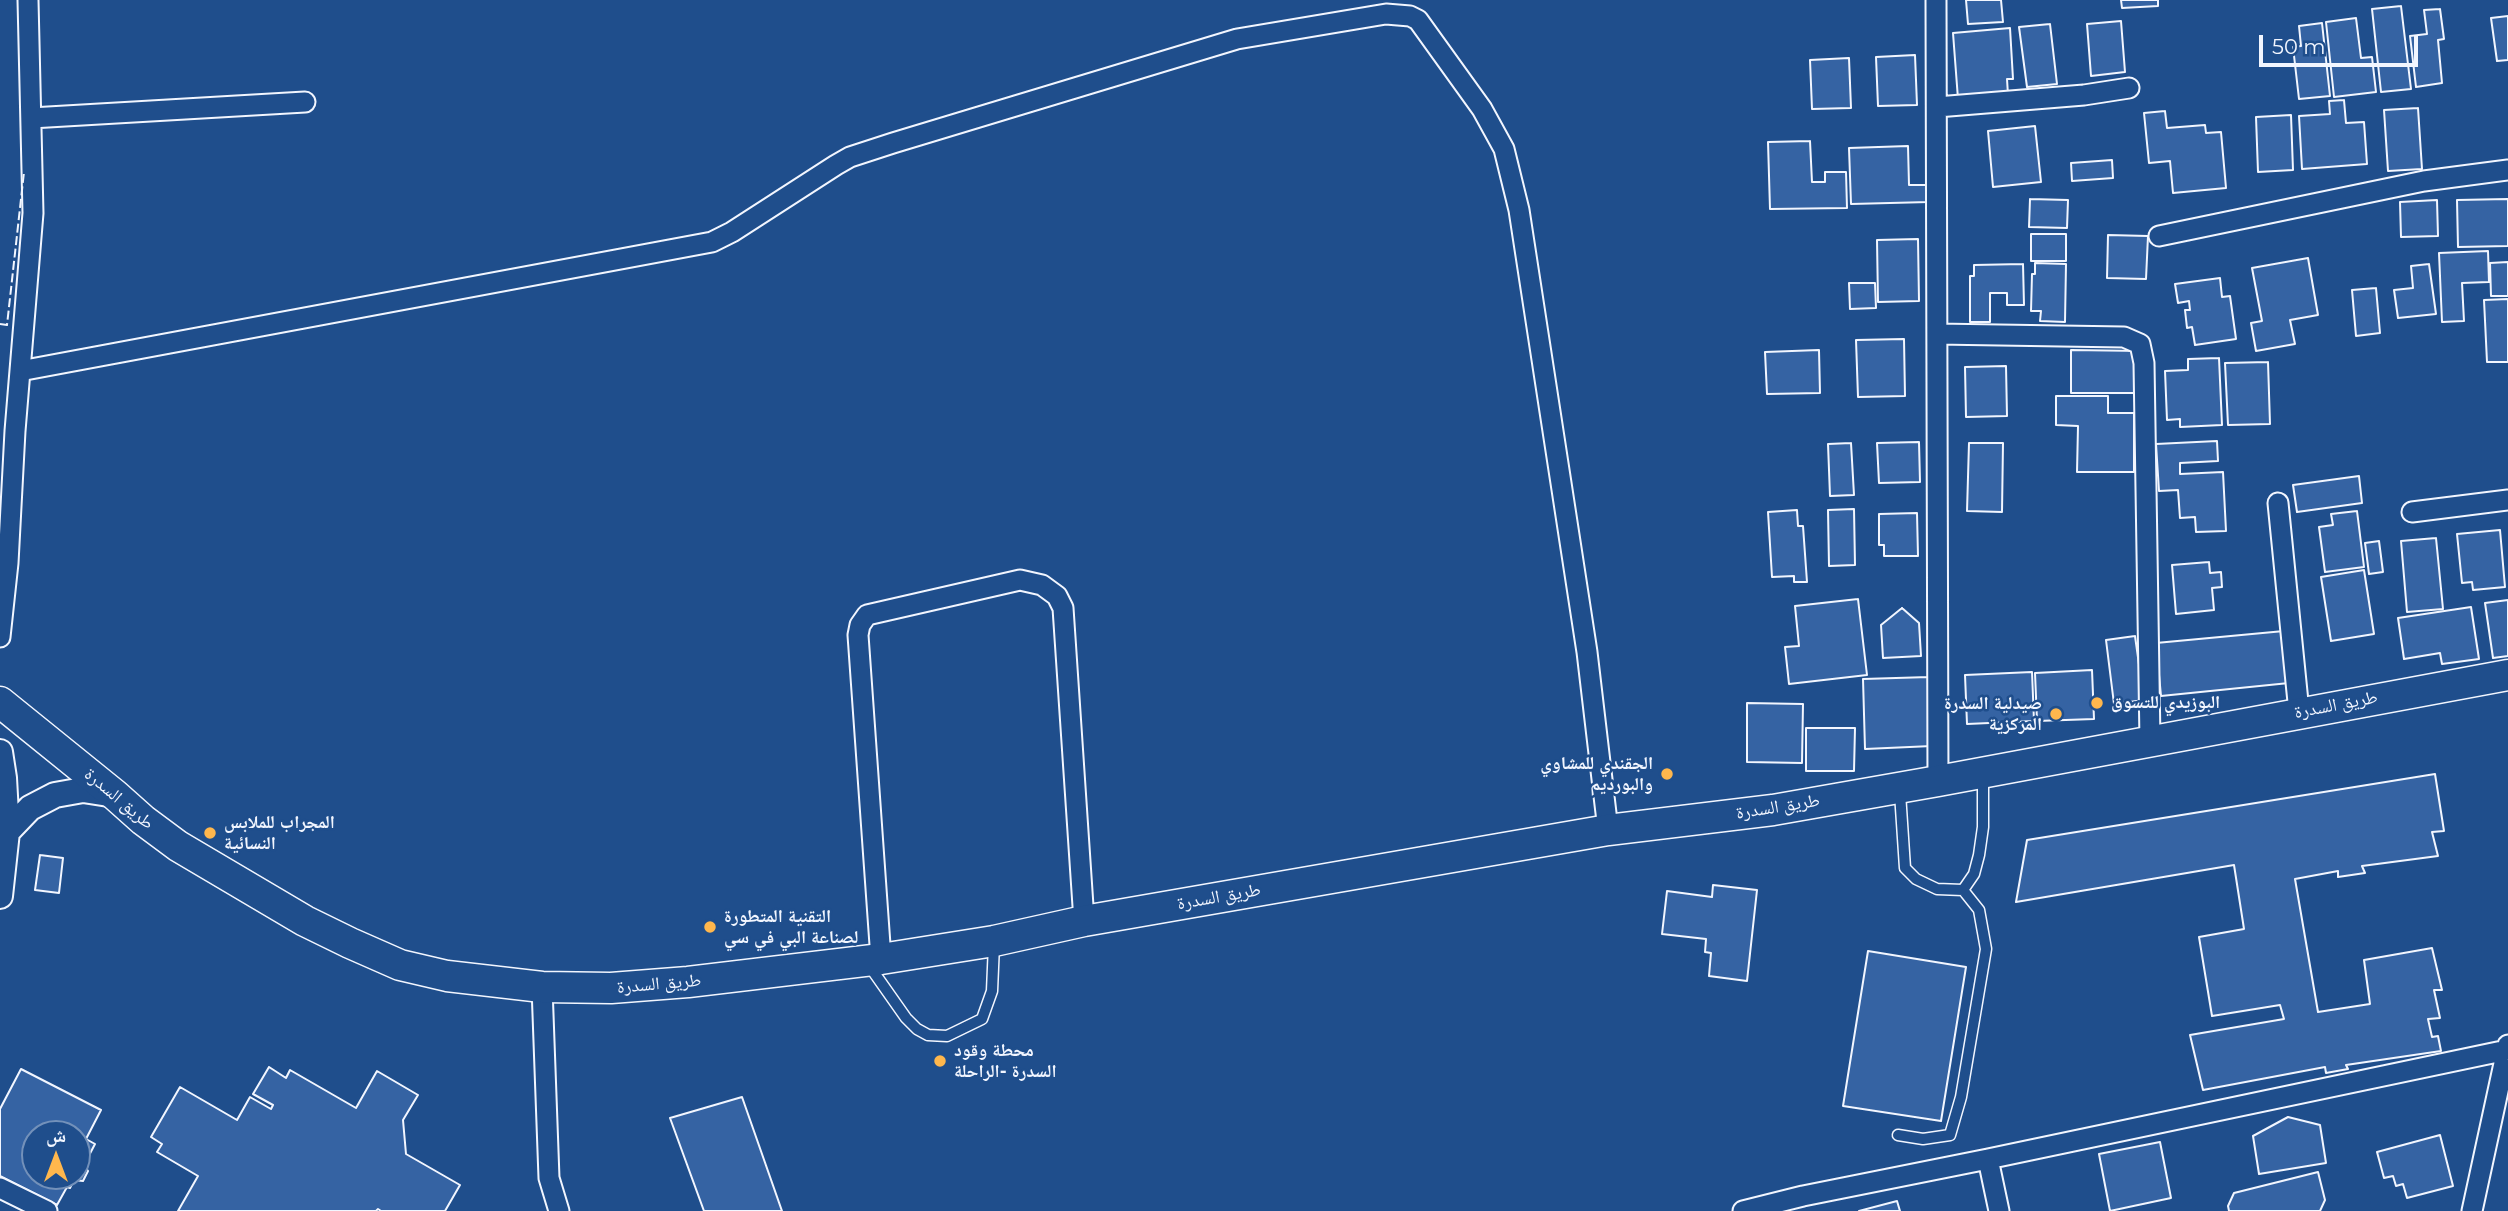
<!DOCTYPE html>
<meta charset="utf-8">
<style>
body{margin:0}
#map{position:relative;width:2508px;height:1211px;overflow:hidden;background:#1f4e8c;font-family:Montserrat,"Noto Naskh Arabic",sans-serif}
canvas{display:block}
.north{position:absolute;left:21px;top:1120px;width:70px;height:70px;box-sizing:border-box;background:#1f4e8c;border:2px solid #7391ba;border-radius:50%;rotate:0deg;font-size:19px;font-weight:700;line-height:28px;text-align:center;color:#f2f6ff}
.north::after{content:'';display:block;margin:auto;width:24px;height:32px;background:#ffb74d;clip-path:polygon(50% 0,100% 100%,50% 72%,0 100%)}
.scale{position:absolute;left:2259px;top:35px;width:159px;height:32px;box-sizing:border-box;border:4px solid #f2f6ff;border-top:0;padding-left:9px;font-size:21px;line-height:24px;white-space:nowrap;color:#f2f6ff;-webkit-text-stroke:5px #1f4e8c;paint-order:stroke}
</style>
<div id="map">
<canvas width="2508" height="1211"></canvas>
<div class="north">ش</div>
<div class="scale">50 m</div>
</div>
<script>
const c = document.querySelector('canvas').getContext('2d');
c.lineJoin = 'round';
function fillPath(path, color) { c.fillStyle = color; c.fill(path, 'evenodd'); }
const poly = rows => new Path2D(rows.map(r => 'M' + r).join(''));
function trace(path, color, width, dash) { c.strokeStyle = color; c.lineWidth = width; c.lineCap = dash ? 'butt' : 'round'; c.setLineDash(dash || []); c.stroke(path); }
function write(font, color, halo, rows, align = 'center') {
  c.font = font + ' Montserrat,"Noto Naskh Arabic",sans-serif'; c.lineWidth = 5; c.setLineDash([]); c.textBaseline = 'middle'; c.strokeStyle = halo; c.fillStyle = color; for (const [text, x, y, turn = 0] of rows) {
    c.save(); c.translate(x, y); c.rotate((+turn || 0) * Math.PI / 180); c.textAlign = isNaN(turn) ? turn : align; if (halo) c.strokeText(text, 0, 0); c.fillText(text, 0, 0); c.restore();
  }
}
const building = poly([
 [1966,0,2001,0,2003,22,1968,24,1966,0],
 [2121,0,2158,0,2158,6,2122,8,2121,0],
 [2401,6,2411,89,2381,92,2372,9,2401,6],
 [2440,9,2444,39,2438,40,2442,83,2416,87,2410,36,2427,34,2424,10,2440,9],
 [2508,16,2508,60,2497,61,2491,18,2508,16],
 [2356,18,2361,58,2372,57,2376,92,2334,97,2326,22,2356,18],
 [2121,21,2125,72,2091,76,2087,24,2121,21],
 [2322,23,2330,96,2299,99,2293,47,2301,46,2299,26,2322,23],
 [2050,24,2057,84,2027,87,2019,27,2050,24],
 [2010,28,2013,79,2007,79,2008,95,1958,99,1953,33,2010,28],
 [1915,55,1917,105,1878,106,1876,57,1915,55],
 [1849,58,1851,108,1812,109,1810,60,1849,58],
 [2344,100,2346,123,2364,122,2367,164,2302,169,2299,116,2330,114,2329,101,2344,100],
 [2418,108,2422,169,2388,171,2384,110,2418,108],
 [2165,111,2167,128,2205,125,2206,133,2221,132,2226,188,2173,193,2170,161,2149,163,2144,113,2165,111],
 [2291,115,2293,170,2258,172,2256,117,2291,115],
 [2035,126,2041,182,1993,187,1988,131,2035,126],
 [1810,141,1812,182,1825,182,1825,172,1846,172,1847,208,1770,209,1768,142,1810,141],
 [1908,146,1909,185,1929,185,1929,202,1851,204,1849,148,1908,146],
 [2112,160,2113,178,2072,181,2071,163,2112,160],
 [2030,199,2068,200,2067,228,2029,227,2030,199],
 [2508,199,2508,246,2458,247,2457,200,2508,199],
 [2437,200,2438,236,2401,237,2400,202,2437,200],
 [2031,234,2066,234,2066,261,2031,261,2031,234],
 [2108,235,2148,236,2146,279,2107,278,2108,235],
 [1918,239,1919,301,1878,302,1877,240,1918,239],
 [2488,251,2489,282,2462,283,2464,321,2442,322,2439,253,2488,251],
 [2308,258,2318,315,2290,320,2295,344,2256,351,2251,323,2262,321,2252,268,2308,258],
 [2508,262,2508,296,2491,296,2490,263,2508,262],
 [2035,263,2066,264,2065,322,2040,321,2041,311,2031,311,2032,274,2035,274,2035,263],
 [2023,264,2024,305,2007,305,2007,293,1990,293,1990,322,1970,322,1970,276,1974,276,1974,265,2023,264],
 [2429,264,2436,314,2398,318,2394,290,2413,288,2411,266,2429,264],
 [2220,278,2222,297,2230,296,2236,339,2195,345,2192,327,2187,328,2185,310,2190,310,2189,301,2178,303,2175,284,2220,278],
 [1849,283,1875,283,1876,308,1850,309,1849,283],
 [2376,288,2380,333,2356,336,2352,290,2376,288],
 [2508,299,2508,362,2487,362,2484,300,2508,299],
 [1904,339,1905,396,1858,397,1856,340,1904,339],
 [1819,350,1820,393,1767,394,1765,352,1819,350],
 [2071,350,2142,351,2141,393,2071,393,2071,350],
 [2219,358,2222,425,2180,427,2180,419,2167,420,2165,371,2188,370,2188,359,2219,358],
 [2268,362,2270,424,2228,425,2225,363,2268,362],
 [2006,366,2007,416,1966,417,1965,367,2006,366],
 [2056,396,2108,396,2108,413,2134,413,2134,472,2077,472,2078,426,2056,425,2056,396],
 [2217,441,2218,461,2180,463,2180,474,2223,472,2226,531,2196,532,2195,517,2180,518,2178,490,2159,491,2156,444,2217,441],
 [1919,442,1920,482,1879,483,1877,443,1919,442],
 [1851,443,1854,495,1830,496,1828,444,1851,443],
 [1969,443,2003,443,2002,512,1967,511,1969,443],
 [2359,476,2362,503,2297,512,2293,485,2359,476],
 [1854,509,1855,565,1829,566,1828,510,1854,509],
 [1797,510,1798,526,1803,526,1807,582,1794,582,1794,576,1772,577,1768,512,1797,510],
 [2357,511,2364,567,2325,572,2319,527,2333,525,2331,514,2357,511],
 [1917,513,1918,556,1884,556,1884,545,1879,545,1879,514,1917,513],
 [2500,530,2505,587,2473,590,2472,582,2462,583,2457,534,2500,530],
 [2436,538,2443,609,2407,612,2401,541,2436,538],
 [2379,541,2383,572,2369,574,2365,543,2379,541],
 [2209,562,2210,573,2221,572,2222,587,2212,588,2214,610,2176,614,2172,565,2209,562],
 [2364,570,2374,634,2331,641,2321,577,2364,570],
 [1858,599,1867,675,1789,684,1785,647,1799,646,1795,606,1858,599],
 [2508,600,2508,656,2493,658,2485,603,2508,600],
 [2471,607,2479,659,2442,664,2440,653,2404,659,2398,618,2471,607],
 [1902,608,1919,623,1921,656,1883,658,1881,625,1902,608],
 [2284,631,2289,683,2161,696,2156,643,2284,631],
 [2135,636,2144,700,2114,704,2106,640,2135,636],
 [2092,670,2094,719,2037,721,2035,673,2092,670],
 [2032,672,2034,721,1967,724,1965,675,2032,672],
 [1929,677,1932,746,1865,749,1863,679,1929,677],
 [1747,703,1803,704,1802,763,1747,762,1747,703],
 [1806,728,1855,728,1854,771,1806,771,1806,728],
 [2435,774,2444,831,2432,832,2438,856,2362,866,2365,873,2338,877,2338,871,2295,879,2318,1012,2370,1004,2364,960,2432,948,2442,990,2434,990,2440,1018,2428,1019,2432,1037,2438,1036,2441,1051,2346,1065,2348,1069,2326,1073,2325,1067,2203,1090,2190,1035,2284,1019,2280,1005,2212,1016,2199,937,2244,929,2234,865,2016,902,2027,840,2435,774],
 [40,855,63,858,59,893,35,890,40,855],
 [1713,885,1757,890,1747,981,1709,976,1711,953,1705,952,1706,939,1662,934,1667,891,1712,897,1713,885],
 [1868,951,1966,967,1941,1121,1843,1106,1868,951],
 [269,1067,286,1078,290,1070,356,1108,377,1071,418,1095,403,1120,406,1154,460,1185,445,1211,381,1211,378,1209,376,1211,178,1211,198,1176,157,1152,162,1144,151,1137,180,1087,237,1120,250,1097,271,1109,273,1105,253,1094,269,1067],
 [21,1069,101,1110,86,1139,95,1144,84,1165,88,1171,83,1181,74,1180,70,1188,67,1187,57,1205,0,1176,0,1109,21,1069],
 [35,1134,77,1134,77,1176,35,1176,35,1134],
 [742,1097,782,1211,704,1211,670,1118,742,1097],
 [2288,1117,2320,1125,2326,1163,2259,1174,2253,1136,2288,1117],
 [2440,1135,2453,1186,2407,1198,2403,1184,2396,1186,2393,1176,2384,1178,2377,1152,2440,1135],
 [2160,1142,2171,1198,2110,1211,2099,1154,2160,1142],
 [2318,1172,2325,1200,2320,1211,2229,1211,2228,1206,2234,1193,2318,1172],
 [1897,1201,1900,1211,1859,1211,1897,1201]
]);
const service = poly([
 [1900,793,1905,868,1916,879,1937,889,1963,890,1974,874,1979,855,1983,827,1983,777],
 [868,964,906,1018,917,1029,928,1035,947,1036,982,1019,992,991,994,944],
 [1898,1135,1923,1139,1950,1135,1961,1097,1986,949,1979,910,1963,890]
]);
const minor = poly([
 [1936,0,1938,781],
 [1937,107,2084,95,2129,88],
 [31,118,305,102],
 [2159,236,2424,181,2508,170],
 [1937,334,2124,337,2140,344,2144,363,2150,741],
 [20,371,712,242,732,232,836,165,850,157,893,143,1237,39,1386,14,1410,16,1418,20,1482,109,1504,149,1519,210,1587,652,1608,830],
 [2278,503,2299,712],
 [2412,512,2508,500],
 [0,637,8,563,15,431,33,213,28,0],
 [881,959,858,635,860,625,867,615,1020,580,1042,585,1057,596,1063,608,1084,921],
 [542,987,549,1178,559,1211],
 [1988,1159,1999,1211],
 [0,1188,47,1211],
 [1743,1211,1803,1196,1988,1159,2507,1050],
 [2472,1211,2508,1045]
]);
const tertiary = poly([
 [0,752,4,778,7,832,0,896],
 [7,832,30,808,55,795,83,790,115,795]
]);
const primary = poly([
 [0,702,115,795,143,820,178,846,305,921,350,943,400,965,447,976,542,987,611,988,688,982,881,959,994,941,1084,921,1608,830,1773,810,1938,781,2508,675]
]);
const fence = poly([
 [0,324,7,325,24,172]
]);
const markers = [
 [2097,703,7,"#ffb74d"],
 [2056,714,7,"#ffb74d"],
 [1667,774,7,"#ffb74d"],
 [210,833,7,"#ffb74d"],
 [710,927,7,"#ffb74d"],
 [940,1061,7,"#ffb74d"]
];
const poiNames = [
 ["البوزيدي للتسوق",2111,703],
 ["صيدلية السدرة",2042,704,"right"],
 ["المركزية",2042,725,"right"],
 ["الجقندي للمشاوي",1653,764,"right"],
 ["والبورديم",1653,785,"right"],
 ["المجراب للملابس",224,823],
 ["النسائية",224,844],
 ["التقنية المتطورة",724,917],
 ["لصناعة البي في سي",724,938],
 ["محطة وقود",954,1051],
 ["السدرة -الراحلة",954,1072]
];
const streetNames = [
 ["طريق السدرة",2336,705,-11],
 ["طريق السدرة",119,799,40],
 ["طريق السدرة",1778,807,-9],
 ["طريق السدرة",1219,897,-10],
 ["طريق السدرة",659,984,-5]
];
fillPath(building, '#3563a3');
trace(building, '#f2f6ff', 2);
trace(service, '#f2f6ff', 13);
trace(minor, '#f2f6ff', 23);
trace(tertiary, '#f2f6ff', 28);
trace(primary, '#f2f6ff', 33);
trace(service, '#1f4e8c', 10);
trace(minor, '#1f4e8c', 19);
trace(tertiary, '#1f4e8c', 24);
trace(primary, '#1f4e8c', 30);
trace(fence, '#f2f6ff', 2, [9, 3.5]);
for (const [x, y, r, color] of markers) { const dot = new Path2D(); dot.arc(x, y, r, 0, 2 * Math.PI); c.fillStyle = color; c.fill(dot); trace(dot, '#1f4e8c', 2.5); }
write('bold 18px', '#f2f6ff', '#1f4e8c', poiNames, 'left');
write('18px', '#f2f6ff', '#1f4e8c', streetNames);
</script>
